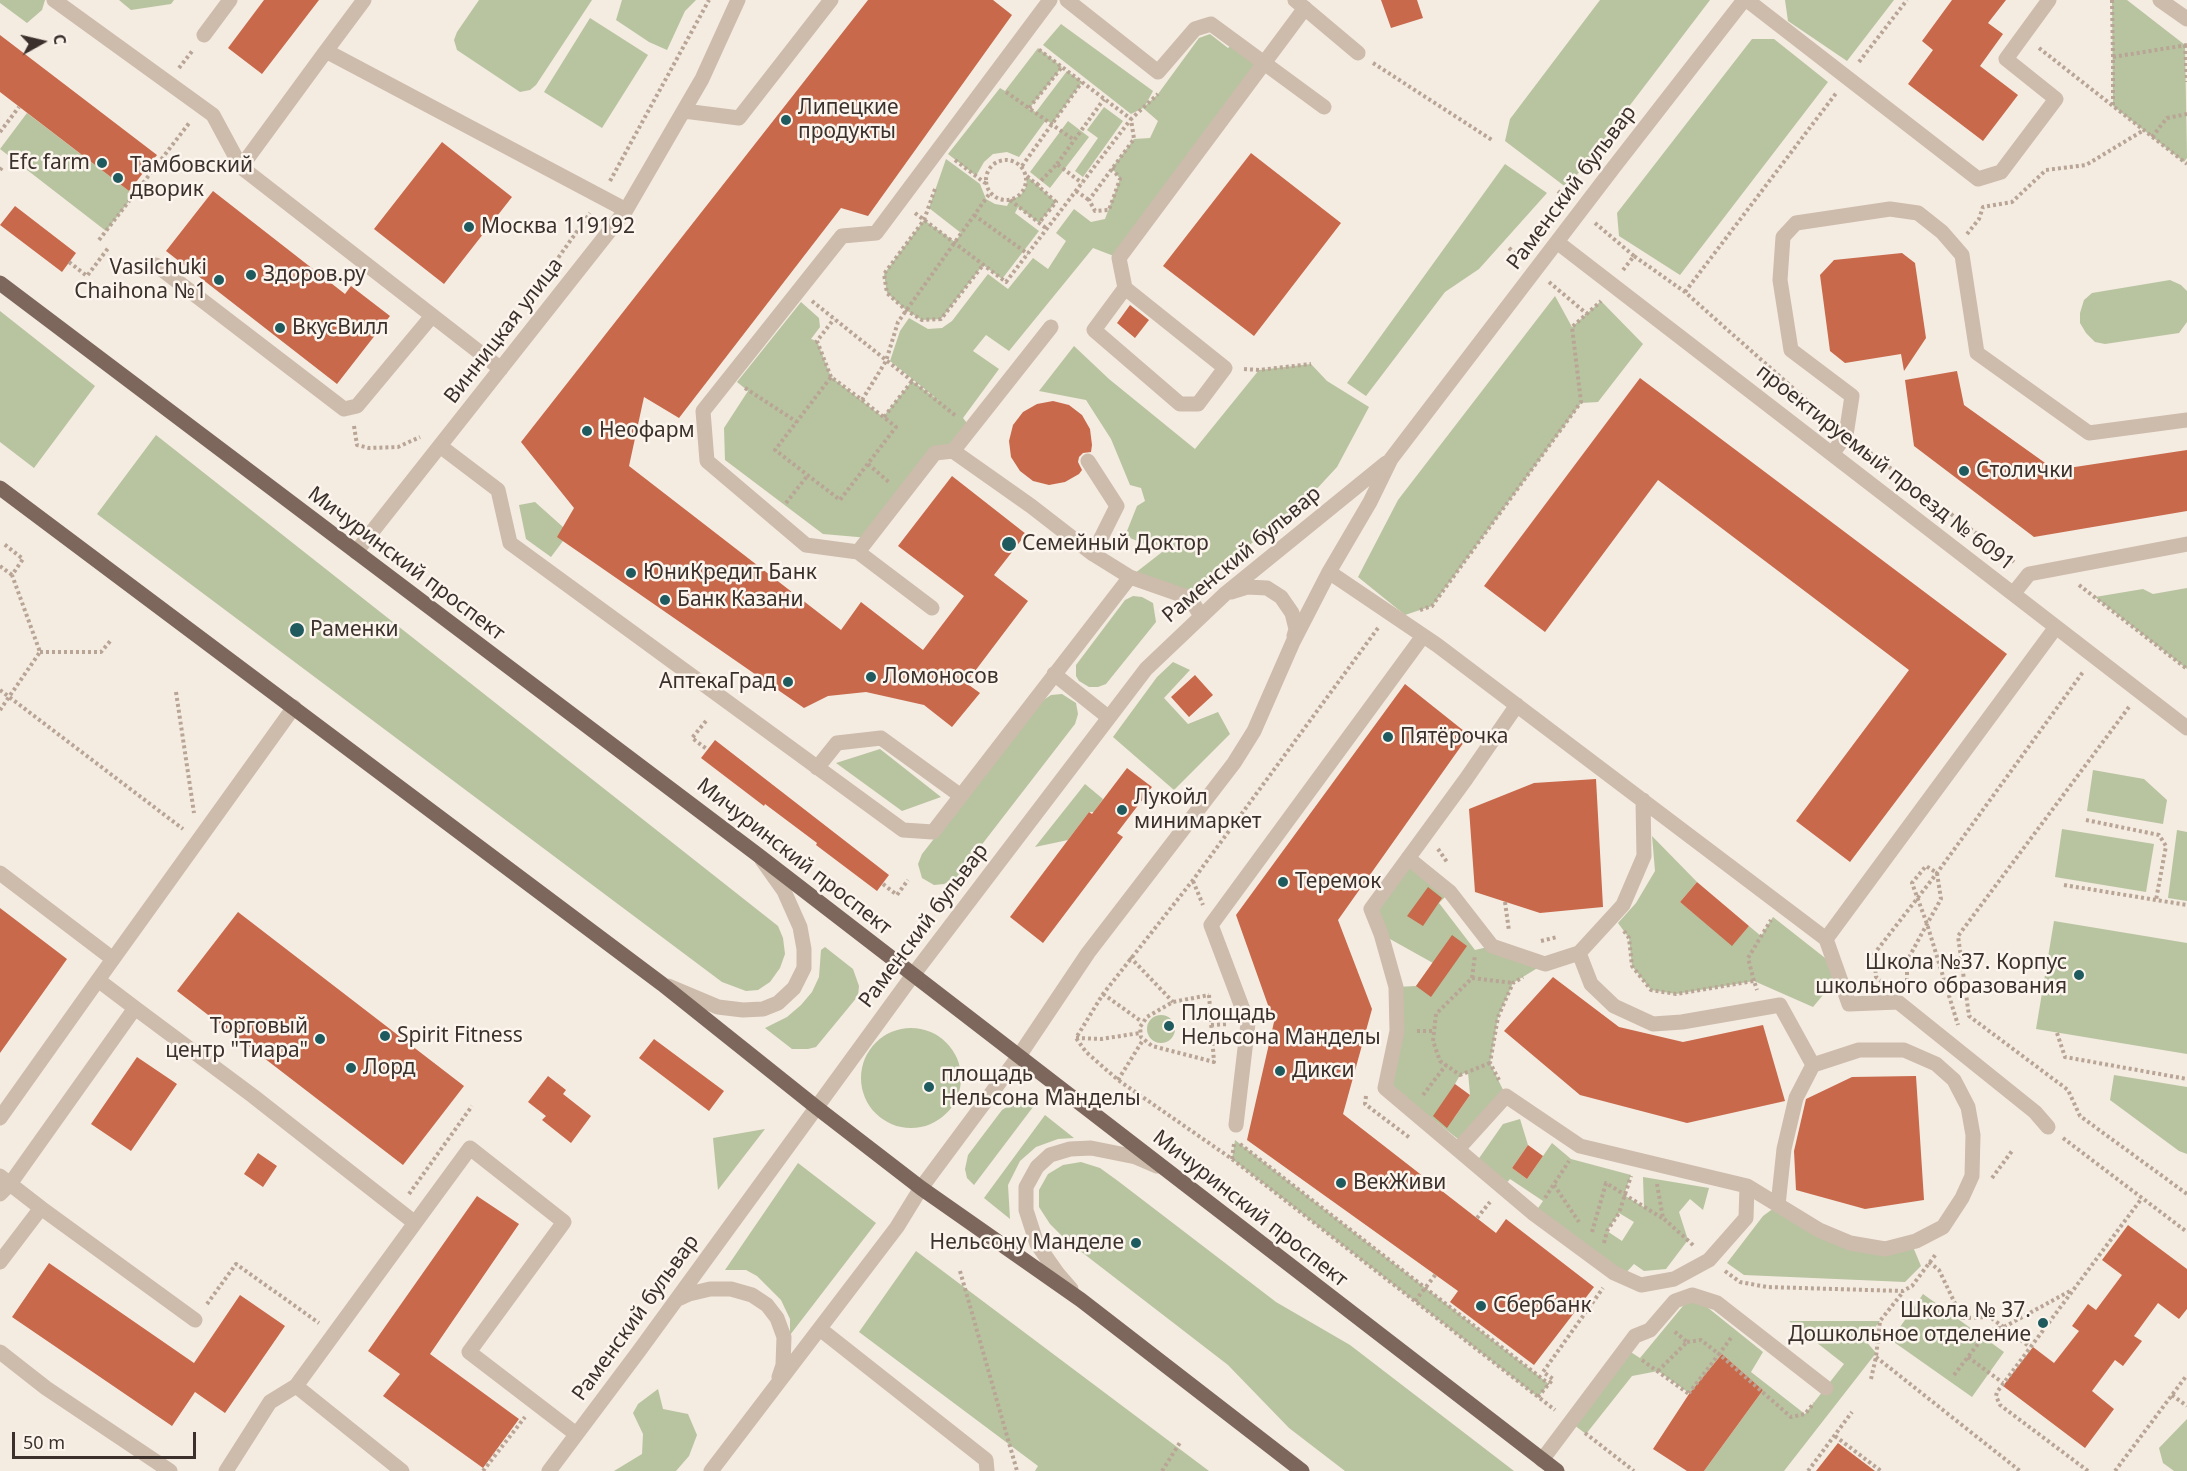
<!DOCTYPE html>
<meta charset="utf-8">
<style>
body{margin:0}
#map{position:relative;width:2187px;height:1471px;overflow:hidden;background:#f4ebe1;font-family:"Noto Sans",sans-serif}
canvas{display:block}
.north{position:absolute;left:12px;top:12px;width:60px;height:60px;-webkit-text-stroke:4px #fbf5ee;paint-order:stroke;rotate:82deg;font-size:16px;font-weight:700;line-height:24px;text-align:center;color:#3b302b}
.north::after{content:'';display:block;margin:auto;width:21px;height:27px;background:#3b302b;clip-path:polygon(50% 0,100% 100%,50% 72%,0 100%)}
.scale{position:absolute;left:12px;top:1432px;width:184px;height:27px;box-sizing:border-box;border:3px solid #3b302b;border-top:0;padding-left:8px;font-size:18px;line-height:21px;white-space:nowrap;color:#3b302b;-webkit-text-stroke:4px #fbf5ee;paint-order:stroke}
</style>
<div id="map">
<canvas width="2187" height="1471"></canvas>
<div class="north">С</div>
<div class="scale">50 m</div>
</div>
<script>
const c = document.querySelector('canvas').getContext('2d');
c.lineJoin = 'round';
function fillPath(path, color) { c.fillStyle = color; c.fill(path, 'evenodd'); }
const poly = rows => new Path2D(rows.map(r => 'M' + r).join(''));
function trace(path, color, width, dash) { c.strokeStyle = color; c.lineWidth = width; c.lineCap = dash ? 'butt' : 'round'; c.setLineDash(dash || []); c.stroke(path); }
function write(font, color, halo, rows, align = 'center') {
  c.font = font + ' "Noto Sans",sans-serif'; c.lineWidth = 5; c.setLineDash([]); c.textBaseline = 'middle'; c.strokeStyle = halo; c.fillStyle = color; for (const [text, x, y, turn = 0] of rows) {
    c.save(); c.translate(x, y); c.rotate((+turn || 0) * Math.PI / 180); c.textAlign = isNaN(turn) ? turn : align; if (halo) c.strokeText(text, 0, 0); c.fillText(text, 0, 0); c.restore();
  }
}
const green = poly([
 [0,0,45,0,42,10,27,23,0,3],
 [119,0,174,0,171,4,131,10],
 [479,0,592,0,536,85,530,90,520,92,457,50,454,40,457,32],
 [622,0,696,0,685,11,667,50,649,42,616,20],
 [1600,0,1710,0,1567,188,1505,141,1510,119],
 [1785,0,1894,0,1847,61,1788,21],
 [2112,0,2127,0,2185,45,2187,158,2184,162,2113,106],
 [590,18,648,55,602,128,544,92],
 [1061,24,1153,91,1145,106,1158,94,1199,38,1210,34,1228,48,1235,41,1264,63,1119,258,1093,248,1009,351,986,335,973,351,999,369,963,418,971,428,953,451,935,453,869,538,823,534,725,460,724,428,748,391,737,382,801,302,819,318,820,327,811,339,817,341,831,377,883,417,912,381,942,403,890,361,900,331,909,318,928,329,942,328,952,321,988,274,1008,289,1033,258,1048,269,1066,241,1056,233,1074,209,1091,222,1105,219,1120,179,1112,168,1134,139,1150,138,1158,121,1143,108,1131,114,1043,45],
 [1752,39,1774,39,1828,82,1680,275,1619,236,1617,213],
 [1038,48,1062,67,1029,109,1036,112,1067,71,1082,82,1052,124,1046,120,1019,157,1007,152,993,154,984,162,976,176,948,154,1000,88,1005,91],
 [1104,107,1123,121,1083,177,1075,171,1098,138,1087,130],
 [27,113,129,191,130,200,106,231,0,149],
 [1068,121,1089,137,1050,188,1030,172],
 [946,159,980,184,986,199,995,204,1007,206,1010,200,1020,196,1026,187,1027,176,1056,202,1039,223,1018,207,1015,213,1039,231,1002,279,983,265,941,319,922,320,906,310,887,293,884,274,924,220,955,242,961,233,929,208],
 [1505,164,1547,193,1479,269,1445,292,1366,396,1347,383],
 [2170,280,2181,285,2187,291,2187,322,2179,333,2105,344,2095,342,2086,333,2080,323,2080,313,2084,300,2092,293],
 [1555,296,1572,327,1601,301,1643,344,1598,402,1581,403,1432,606,1405,615,1358,577,1398,500],
 [0,311,95,386,34,468,0,442],
 [1074,346,1109,379,1195,449,1259,370,1311,364,1327,381,1369,407,1337,467,1300,507,1212,573,1190,598,1130,577,1175,542,1150,546,1125,536,1137,506,1145,501,1141,488,1130,485,1111,439,1086,400,1039,391],
 [156,435,778,926,783,938,785,954,780,968,770,982,758,990,746,991,722,982,97,514],
 [535,502,563,527,563,541,551,557,526,539,519,505],
 [2187,588,2187,669,2095,597,2143,589,2153,594],
 [1133,596,1142,597,1153,603,1156,622,1106,684,1098,687,1089,687,1079,681,1076,676,1076,665,1125,600],
 [1173,662,1190,670,1164,698,1188,724,1218,712,1230,734,1174,790,1113,737,1157,677],
 [1062,694,1076,703,1078,714,1075,724,956,878,944,884,934,885,922,878,918,864,922,854,1042,701,1051,695],
 [880,749,941,797,902,811,836,763],
 [2093,770,2144,779,2167,800,2163,824,2087,811],
 [1085,784,1103,799,1094,812,1089,812,1068,840,1035,847],
 [2062,829,2154,844,2146,892,2055,877],
 [2177,830,2187,832,2187,901,2168,898],
 [1652,836,1697,882,1680,902,1732,945,1749,926,1761,936,1773,917,1834,965,1833,983,1813,1007,1754,981,1676,994,1651,990,1632,966,1629,938,1618,923,1636,903,1655,871],
 [1408,858,1450,892,1439,903,1475,950,1492,946,1544,964,1513,983,1498,1017,1490,1063,1506,1096,1463,1143,1386,1082,1396,987,1416,986,1433,963,1381,934,1371,909],
 [1468,1072,1470,1095,1454,1118,1455,1084,1460,1075],
 [2054,921,2187,943,2187,1054,2036,1029],
 [825,947,853,969,859,986,858,996,816,1047,808,1049,792,1049,765,1028,787,1017,801,1005,812,992,819,977,821,950],
 '1147 1029a14 14 0 1 1 28 0a14 14 0 1 1-28 0Z',
 '861 1078a50 50 0 1 1 100 0a50 50 0 1 1-100 0Z',
 [2114,1075,2187,1087,2187,1154,2179,1151,2110,1100],
 [1020,1103,1033,1107,974,1185,967,1178,965,1169,968,1155,1002,1110,1010,1105],
 [1045,1115,1074,1138,1058,1139,1036,1147,1020,1161,1008,1185,1010,1219,984,1198],
 [1520,1119,1528,1145,1512,1168,1527,1179,1552,1143,1571,1159,1631,1175,1624,1195,1644,1207,1643,1177,1709,1188,1703,1210,1690,1199,1679,1212,1688,1240,1666,1269,1644,1271,1634,1264,1622,1277,1534,1214,1543,1201,1510,1179,1503,1187,1475,1164,1503,1124],
 [1619,1213,1634,1222,1622,1241,1607,1231],
 [765,1129,718,1190,713,1138],
 [1235,1140,1549,1384,1538,1397,1232,1159],
 [1081,1162,1100,1168,1118,1181,1276,1302,1350,1345,1514,1471,1345,1471,1289,1428,1228,1365,1066,1240,1050,1224,1039,1207,1039,1190,1048,1174,1063,1165],
 [798,1163,876,1223,790,1335,790,1319,781,1300,757,1276,746,1270,725,1270],
 [1778,1205,1850,1243,1911,1242,1921,1266,1905,1282,1744,1275,1727,1263,1763,1216],
 [916,1251,1209,1471,1035,1471,1038,1466,859,1332],
 [1923,1294,2004,1352,1972,1397,1891,1340],
 [1692,1295,1763,1352,1751,1372,1805,1414,1844,1364,1789,1321,1880,1321,1865,1340,1876,1353,1784,1471,1704,1471,1763,1390,1722,1354,1689,1394,1689,1393,1658,1371,1632,1376,1586,1434,1570,1422,1626,1349,1640,1358],
 [658,1389,663,1409,688,1414,697,1435,689,1456,676,1471,614,1471,642,1454,643,1434,633,1413,638,1404],
 [2187,1419,2187,1471,2174,1471,2163,1463,2159,1448]
]);
const building = poly([
 [264,0,319,0,262,74,228,48],
 [868,0,993,0,1012,15,868,216,841,208,679,418,644,397,629,466,841,630,861,602,923,650,964,596,898,546,952,476,1026,534,994,575,1028,601,966,683,980,693,952,727,924,705,866,692,828,696,804,708,557,537,574,508,521,442],
 [1381,0,1417,0,1423,18,1391,28],
 [1952,0,2006,0,1988,23,2003,34,1980,66,2018,95,1983,141,1908,84,1933,50,1922,41],
 [0,35,157,155,129,191,0,92],
 [442,142,512,197,444,284,374,229],
 [1251,153,1341,223,1254,336,1163,266],
 [213,191,345,294,351,286,390,316,337,384,166,251],
 [15,206,76,253,62,272,0,225],
 [1902,253,1915,263,1926,338,1904,371,1901,354,1845,363,1830,351,1820,275,1834,260],
 [1130,305,1149,320,1135,338,1117,323],
 [1957,371,1964,405,2055,470,2187,450,2187,511,2034,537,1914,446,1905,380],
 [1640,378,2007,654,1850,862,1796,821,1909,670,1658,480,1545,632,1484,586],
 [1053,401,1069,405,1082,415,1090,429,1092,445,1091,452,1083,453,1079,457,1078,462,1082,470,1079,474,1065,482,1049,485,1033,481,1020,471,1011,457,1009,441,1013,425,1023,412,1037,404],
 [1195,675,1213,695,1189,717,1171,697],
 [1405,684,1469,735,1338,920,1372,1009,1343,1114,1496,1233,1506,1219,1594,1287,1534,1365,1450,1302,1458,1291,1247,1140,1274,1022,1236,915],
 [715,740,889,875,877,891,816,845,817,843,765,804,764,806,701,758],
 [1127,768,1152,787,1117,833,1123,837,1043,943,1010,917,1089,812,1092,814],
 [1596,779,1603,907,1540,913,1475,892,1469,809,1534,783],
 [1697,882,1749,926,1732,946,1680,902],
 [1428,887,1442,898,1423,926,1407,916],
 [0,908,67,959,0,1053],
 [238,912,464,1086,403,1165,177,991],
 [1452,935,1467,946,1431,997,1416,986],
 [1553,977,1619,1027,1683,1042,1763,1025,1785,1101,1687,1123,1580,1095,1504,1031],
 [654,1039,724,1091,709,1111,639,1058],
 [137,1057,177,1084,131,1151,91,1124],
 [548,1076,566,1090,563,1094,591,1116,571,1143,542,1120,546,1116,528,1102],
 [1916,1076,1924,1200,1865,1209,1796,1190,1794,1151,1806,1099,1852,1077],
 [1455,1084,1470,1095,1447,1128,1433,1116],
 [1528,1145,1543,1156,1527,1179,1512,1168],
 [258,1153,277,1166,263,1187,244,1174],
 [477,1196,519,1224,430,1354,519,1419,483,1468,383,1396,400,1374,368,1351],
 [2128,1225,2187,1269,2187,1309,2179,1319,2158,1303,2134,1336,2142,1341,2123,1366,2115,1360,2092,1391,2114,1409,2085,1448,2003,1386,2033,1347,2054,1363,2079,1331,2072,1326,2088,1304,2096,1310,2122,1275,2102,1260],
 [49,1263,194,1363,240,1295,285,1326,225,1413,195,1392,172,1426,12,1317],
 [1722,1354,1763,1390,1704,1471,1687,1471,1653,1449,1689,1394],
 [1838,1443,1875,1471,1816,1471]
]);
const path = poly([
 [2112,0,2113,57],
 [2185,45,2187,82],
 [2039,48,2187,164],
 [1859,62,1907,0],
 [1373,63,1492,140],
 [179,68,193,50],
 [1006,92,1074,140],
 [2113,105,2113,57,2187,45],
 [1029,108,1062,67],
 [0,132,19,107],
 [2152,137,2167,118,2187,114],
 '986 180a20 20 0 1 1 40 0a20 20 0 1 1-40 0Z',
 [955,160,985,183],
 [1057,164,1104,99],
 [1022,166,1082,82],
 [1112,168,1120,179,1109,210,1095,211,1089,200,1134,139,1131,119,1158,94],
 [0,170,3,166],
 [1027,176,1056,202,1039,223],
 [610,181,709,0],
 [1037,185,1057,164,1082,183],
 [935,189,924,220,884,274,887,293,906,310,922,320,941,319,983,265],
 [1076,191,1089,200],
 [1558,191,1566,198],
 [1010,200,1047,229],
 [915,213,1006,282,1131,119,1038,49],
 [974,215,1028,254],
 [1595,223,1634,256],
 [1967,234,1979,219,1983,207,2012,202,2046,170,2086,165,2144,130],
 [99,240,190,122],
 [1509,248,1520,258],
 [69,262,87,276,109,247],
 [1623,270,1634,256,1685,292,1830,421],
 [541,282,590,213],
 [1549,282,1587,314],
 [1685,292,1837,92],
 [812,301,956,416],
 [1244,369,1259,370,1311,364],
 [831,377,817,341,834,319],
 [745,388,797,422],
 [862,400,896,427,840,500,775,450,831,377,862,400,886,361,898,322,990,193],
 [884,417,912,381],
 [354,426,357,445,369,448,398,447,420,437],
 [1860,445,2014,562],
 [868,464,890,483],
 [786,503,808,475],
 [0,566,12,575],
 [2079,585,2187,669],
 [1420,610,1432,606,1581,402,1572,327,1601,301],
 [1378,628,1193,880,1103,994,1076,1038,1086,1052,1118,1080,1232,1159,1555,1410],
 [40,652,101,652,112,639],
 [0,690,183,829],
 [176,692,194,813],
 [2129,707,1958,936,1969,1016,2068,1090,2080,1116,2187,1194],
 [0,710,40,652,12,575,23,559,4,544],
 [706,721,692,738,708,750],
 [2086,820,2159,835,2166,846,2156,900],
 [1438,849,1447,862],
 [1193,881,1203,905],
 [883,884,897,895,908,880],
 [2064,885,2187,905],
 [1505,902,1509,931],
 [1624,931,1629,938,1632,966,1651,990,1676,994,1754,981,1757,990],
 [1541,941,1557,937],
 [1130,957,1173,1002],
 [1472,978,1475,955],
 [1754,981,1748,958,1771,920],
 [1882,982,1876,977,1874,954,1937,873,2083,672],
 [1907,987,1907,961,1927,924,1941,899,1937,873,1926,866,1912,883,1927,924,1958,1025],
 [1103,994,1142,1022],
 [1209,995,1214,1062,1152,1046,1141,1037,1140,1027,1147,1017,1173,1002,1209,995],
 [1211,1025,1229,1024],
 [1417,1031,1434,1031],
 [2057,1033,2065,1057,2187,1079],
 [1076,1038,1101,1039,1140,1033],
 [1490,1063,1460,1075,1440,1061,1433,1041,1436,1014,1472,978,1513,983],
 [1118,1080,1143,1040],
 [1499,1080,1490,1063,1498,1017,1513,983,1523,977],
 [1423,1095,1446,1065],
 [1366,1096,1365,1104,1410,1138],
 [2063,1138,2187,1232],
 [1240,1144,1549,1384],
 [1232,1159,1234,1144],
 [1992,1178,2012,1151],
 [1657,1184,1663,1218,1694,1246],
 [1554,1185,1579,1222],
 [409,1194,472,1106],
 [1545,1198,1569,1161],
 [1477,1218,1490,1202],
 [1592,1232,1606,1183,1662,1218],
 [1604,1243,1607,1231,1619,1213,1631,1176],
 [1929,1262,1939,1270,1962,1318,1990,1317,2030,1347],
 [960,1271,1017,1471],
 [1725,1271,1740,1282,1767,1287,1903,1291,1912,1286,1936,1254],
 [1415,1301,1436,1274],
 [207,1304,236,1264,319,1323],
 [1731,1338,1719,1354,1791,1417,1805,1414,1814,1403],
 [1687,1342,1701,1340,1719,1354,1689,1393],
 [1876,1357,2020,1471],
 [1968,1357,2003,1383],
 [1642,1360,1689,1394],
 [1658,1371,1687,1342,1674,1331],
 [1954,1375,1988,1331,2004,1327,2070,1291],
 [1871,1379,1876,1357,1880,1321,1903,1292],
 [2172,1395,2187,1406],
 [1538,1397,1553,1379,1543,1372,1603,1288],
 [1585,1433,1634,1471],
 [1835,1436,1881,1471],
 [483,1471,525,1417],
 [1162,1471,1181,1441],
 [1808,1471,1852,1412],
 [2088,1471,2000,1405,1996,1396,1997,1392,2142,1198],
 [2115,1471,2187,1375]
]);
const minor = poly([
 [54,0,213,115,241,167],
 [364,0,326,51,626,210],
 [1067,0,1158,72,1195,29,1211,24,1324,107],
 [1295,0,1358,53],
 [1747,0,1978,179,2001,172,2056,99,2006,59,2049,0],
 [2160,0,2187,19],
 [204,35,230,0],
 [326,51,241,167,501,369],
 [684,111,739,118,831,0],
 [1557,242,2187,728],
 [156,265,344,409,357,406,432,316],
 [1125,288,1094,330,1180,404,1198,404,1225,368,1125,288,1119,258,1305,8],
 [440,446,498,490,510,543,903,830,933,832,1130,577,1093,554,1031,506,953,451,935,453,858,552,806,545,707,461,703,411,842,236,876,233,1050,0],
 [953,451,1051,327],
 [1832,454,1846,435,1852,396,1791,350,1780,280,1783,237,1796,223,1890,209,1918,213,1942,232,1962,255,1977,353,2089,433,2187,420],
 [1088,461,1117,506,1093,554],
 [356,552,626,210,702,79,738,0],
 [858,552,932,608],
 [1329,572,1437,645,1826,939,2056,627],
 [1130,577,1190,598,1201,616],
 [1231,592,1247,587,1267,588,1281,597,1292,613,1296,629,1294,636],
 [2013,594,2029,574,2187,544],
 [1054,674,1108,717],
 [1517,705,1466,779,1371,909,1381,934,1396,987,1397,1031,1385,1088,1534,1214,1614,1273,1641,1285,1674,1279,1709,1260,1746,1218,1747,1186],
 [817,768,837,743,881,738,961,796],
 [1408,858,1450,892,1492,946,1545,964,1579,953,1623,905,1644,856,1643,800],
 [0,873,113,959],
 [1826,939,1849,1004,1898,1002,2035,1112,2048,1127],
 [1579,953,1591,984,1614,1006,1653,1024,1682,1022,1780,1005,1813,1065],
 [668,986,718,1007,743,1010,763,1009,778,1003,794,988,804,968,804,949,800,927,784,891,762,860],
 [135,1008,253,1096,415,1223,296,1386],
 [0,1118,98,980],
 [1236,1125,1248,1023,1211,925,1423,636],
 [1458,1149,1506,1096,1580,1146,1747,1186,1819,1230,1850,1243,1885,1249,1916,1241,1943,1227,1962,1198,1972,1176,1973,1135,1968,1107,1954,1080,1936,1064,1904,1050,1859,1050,1813,1065,1796,1098,1784,1149,1778,1205],
 [0,1176,10,1184,0,1194],
 [41,1208,195,1320],
 [415,1223,470,1148,564,1222,469,1352,576,1434],
 [0,1262,41,1208,10,1184,135,1008,98,980,294,707],
 [1071,1289,1058,1274,1037,1244,1026,1210,1026,1187,1037,1167,1050,1155,1070,1149,1091,1148,1136,1157,1157,1166],
 [676,1300,689,1294,710,1289,731,1289,752,1295,767,1305,777,1318,784,1337,783,1365,779,1377],
 [820,1329,986,1460,987,1471],
 [0,1352,46,1388,170,1471],
 [1542,1460,1635,1336,1650,1330,1675,1301,1692,1295,1717,1303,1826,1388],
 [226,1471,270,1402,296,1386,402,1471],
 [549,1471,639,1351,913,975,1146,669,1226,593,1386,463],
 [711,1471,897,1227,921,1188,1019,1056,1088,953,1234,763,1254,731,1293,642,1329,572,1370,502,1391,459,1614,167,1744,0]
]);
const major = poly([
 [0,283,758,855,1557,1471],
 [0,488,662,984,816,1107,921,1188,1081,1300,1302,1471]
]);
const markers = [
 [786,120,6,"#1f5a5e"],
 [102,163,6,"#1f5a5e"],
 [118,178,6,"#1f5a5e"],
 [469,227,6,"#1f5a5e"],
 [251,275,6,"#1f5a5e"],
 [219,280,6,"#1f5a5e"],
 [280,328,6,"#1f5a5e"],
 [587,431,6,"#1f5a5e"],
 [1964,471,6,"#1f5a5e"],
 [1009,544,8,"#1f5a5e"],
 [631,573,6,"#1f5a5e"],
 [665,600,6,"#1f5a5e"],
 [297,630,8,"#1f5a5e"],
 [871,677,6,"#1f5a5e"],
 [788,682,6,"#1f5a5e"],
 [1388,737,6,"#1f5a5e"],
 [1122,810,6,"#1f5a5e"],
 [1283,882,6,"#1f5a5e"],
 [2079,975,6,"#1f5a5e"],
 [1169,1026,6,"#1f5a5e"],
 [385,1036,6,"#1f5a5e"],
 [320,1039,6,"#1f5a5e"],
 [351,1068,6,"#1f5a5e"],
 [1280,1071,6,"#1f5a5e"],
 [929,1087,6,"#1f5a5e"],
 [1341,1183,6,"#1f5a5e"],
 [1136,1243,6,"#1f5a5e"],
 [1481,1306,6,"#1f5a5e"],
 [2043,1323,6,"#1f5a5e"]
];
const poiNames = [
 ["Липецкие",798,108],
 ["продукты",798,132],
 ["Efc farm",90,163,"right"],
 ["Тамбовский",130,166],
 ["дворик",130,190],
 ["Москва 119192",481,227],
 ["Vasilchuki",207,268,"right"],
 ["Chaihona №1",207,292,"right"],
 ["Здоров.ру",263,275],
 ["ВкусВилл",292,328],
 ["Неофарм",599,431],
 ["Столички",1976,471],
 ["Семейный Доктор",1022,544],
 ["ЮниКредит Банк",643,573],
 ["Банк Казани",677,600],
 ["Раменки",310,630],
 ["Ломоносов",883,677],
 ["АптекаГрад",776,682,"right"],
 ["Пятёрочка",1400,737],
 ["Лукойл",1134,798],
 ["минимаркет",1134,822],
 ["Теремок",1295,882],
 ["Школа №37. Корпус",2067,963,"right"],
 ["школьного образования",2067,987,"right"],
 ["Площадь",1181,1014],
 ["Нельсона Манделы",1181,1038],
 ["Торговый",308,1027,"right"],
 ["центр \"Тиара\"",308,1051,"right"],
 ["Spirit Fitness",397,1036],
 ["Лорд",363,1068],
 ["Дикси",1292,1071],
 ["площадь",941,1075],
 ["Нельсона Манделы",941,1099],
 ["ВекЖиви",1353,1183],
 ["Нельсону Манделе",1124,1243,"right"],
 ["Сбербанк",1493,1306],
 ["Школа № 37.",2031,1311,"right"],
 ["Дошкольное отделение",2031,1335,"right"]
];
const streetNames = [
 ["Раменский бульвар",1572,188,-53],
 ["Винницкая улица",504,331,-52],
 ["проектируемый проезд № 6091",1885,468,38],
 ["Раменский бульвар",1242,555,-40],
 ["Мичуринский проспект",406,564,37],
 ["Мичуринский проспект",794,857,38],
 ["Раменский бульвар",924,926,-53],
 ["Мичуринский проспект",1250,1209,38],
 ["Раменский бульвар",636,1318,-54]
];
fillPath(green, '#b8c4a0');
fillPath(building, '#c8694b');
trace(path, '#b9a596', 4, [3, 3]);
trace(minor, '#cdbbac', 15);
trace(major, '#7d675c', 15);
for (const [x, y, r, color] of markers) { const dot = new Path2D(); dot.arc(x, y, r, 0, 2 * Math.PI); c.fillStyle = color; c.fill(dot); trace(dot, '#fbf5ee', 2); }
write('21px', '#3b302b', '#fbf5ee', poiNames, 'left');
write('21px', '#3b302b', '#fbf5ee', streetNames);
</script>
